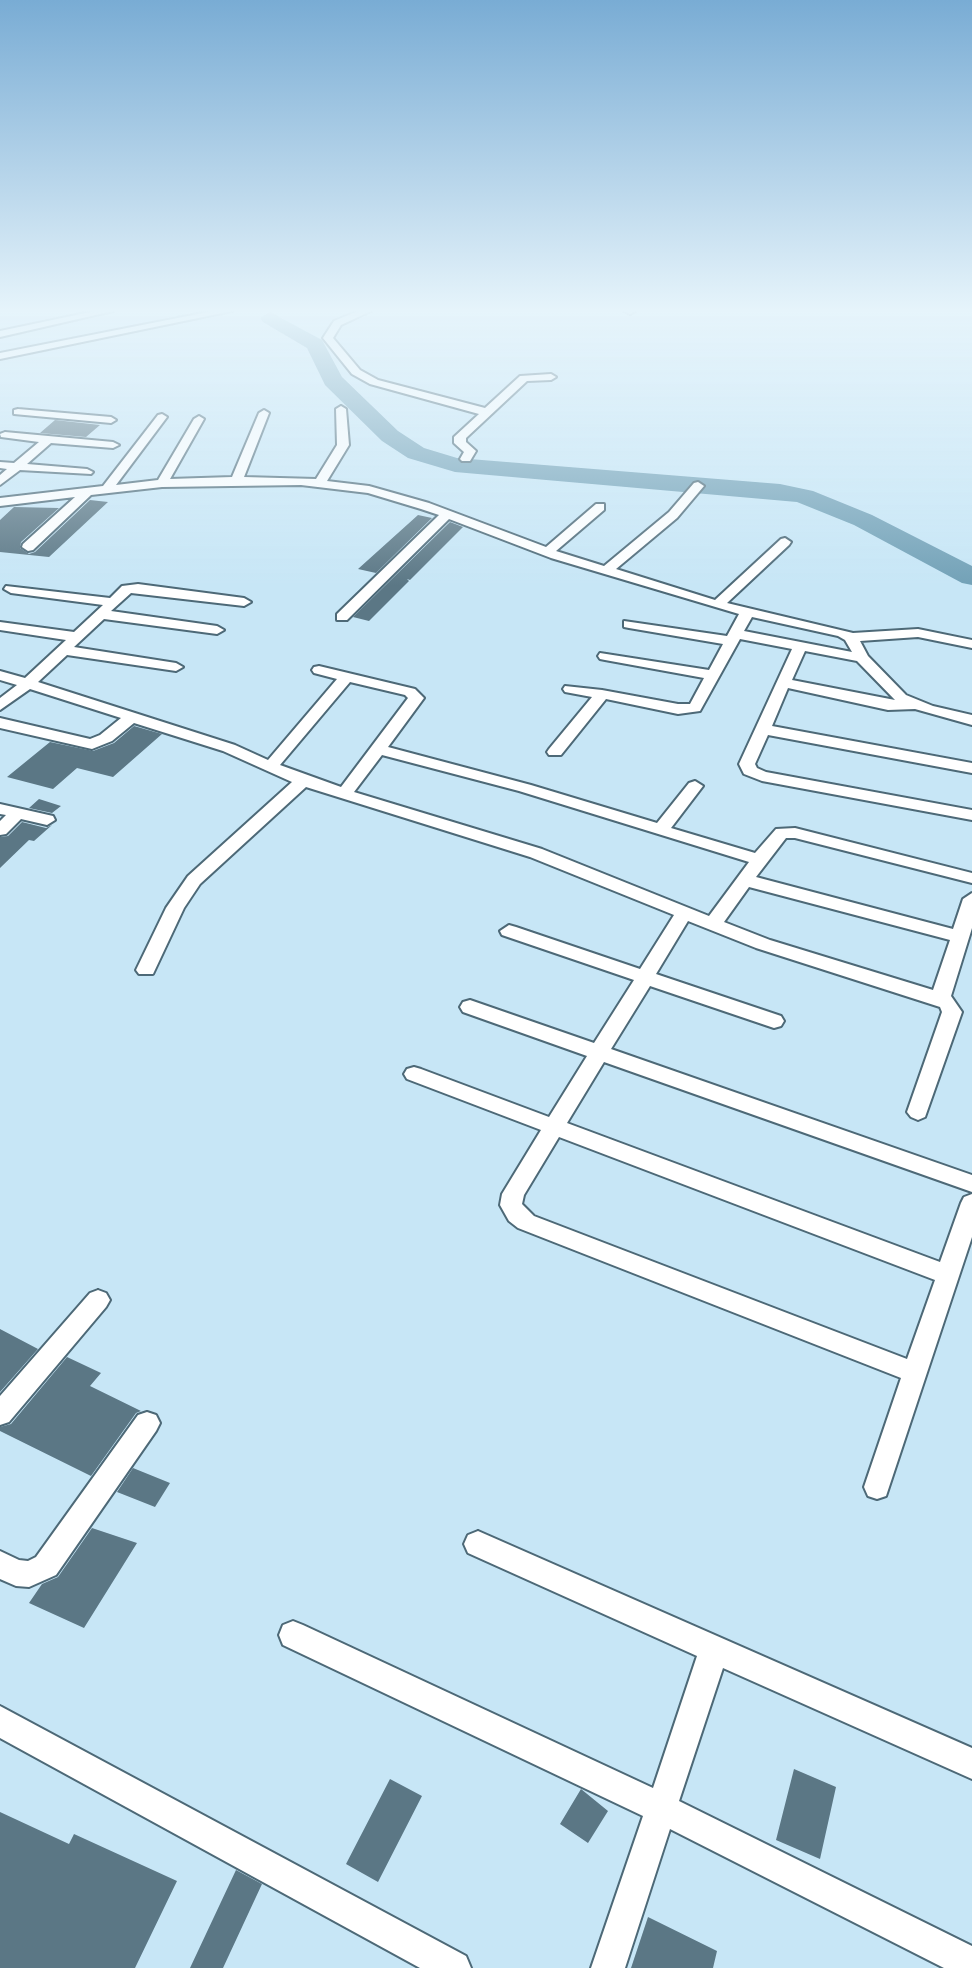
<!DOCTYPE html>
<style>
body{margin:0}
canvas{display:block;background:#c7e6f6}
</style>
<canvas width="972" height="1968"></canvas>
<script>
const c = document.querySelector('canvas').getContext('2d');
c.lineJoin = 'round';
const poly = rows => new Path2D(rows.map(r => 'M' + r).join(''));
function fillPath(path, color) { c.fillStyle = color; c.fill(path, 'evenodd'); }
function trace(path, color, width, dash) { c.strokeStyle = color; c.lineWidth = width; c.lineCap = dash ? 'butt' : 'round'; c.setLineDash(dash || []); c.stroke(path); }
const river = poly([
 [270,312,322,340,342,377,398,431,424,448,457,458,780,484,813,491,872,515,972,566,972,585,962,583,854,525,797,502,455,472,408,458,382,441,325,385,307,348,263,322,260,318,270,312]
]);
const building = poly([
 [55,420,100,425,86,437,40,433],
 [90,500,108,502,49,557,0,552,0,520,14,507,59,508,21,542,20,548,29,554,35,552],
 [418,515,432,518,376,573,358,569],
 [450,522,463,527,410,580,407,579,409,581,369,621,353,617],
 [134,726,162,734,113,777,77,768,53,789,7,777,50,742,93,751,114,743],
 [39,799,61,806,52,813,29,808],
 [22,822,46,828,52,825,34,841,29,840,0,868,0,837,8,836],
 [0,1329,38,1349,0,1392],
 [67,1357,101,1373,90,1386,141,1411,136,1413,91,1476,0,1431,0,1427,11,1424],
 [133,1468,170,1483,155,1507,117,1492],
 [92,1528,137,1543,84,1628,29,1603,42,1584,58,1577],
 [794,1769,836,1787,820,1859,776,1840],
 [390,1779,422,1796,378,1882,346,1864],
 [581,1789,608,1811,588,1843,560,1824],
 [0,1812,69,1844,74,1834,177,1881,135,1968,0,1968],
 [236,1870,262,1884,223,1968,190,1968],
 [648,1917,717,1951,713,1968,631,1968]
]);
const minor = poly([
 [95,311,113,311,0,337,0,331,95,311],
 [213,311,232,311,0,359,0,353,213,311],
 [358,311,371,311,341,325,333,338,360,370,378,380,485,408,520,376,551,374,556,377,551,380,527,381,466,438,466,442,476,451,470,461,462,461,460,459,464,452,454,443,454,437,479,414,370,384,352,374,323,338,334,321,358,311],
 [624,311,635,311,630,314,624,311],
 [341,406,346,409,349,445,327,481,369,486,429,503,546,547,596,504,604,504,604,510,556,551,604,566,669,512,694,483,698,482,704,486,677,518,616,569,715,600,781,539,785,538,791,542,789,545,727,603,853,633,918,629,972,640,972,648,918,637,860,641,868,656,906,695,933,706,972,715,972,725,915,709,888,710,788,688,772,726,972,763,972,773,768,735,755,764,757,768,766,772,972,810,972,820,762,781,744,774,739,764,792,649,740,639,700,711,678,714,606,699,561,755,549,755,547,752,549,749,592,697,565,692,563,689,565,686,602,690,678,704,690,704,704,678,605,660,600,659,598,656,600,653,709,670,723,644,629,628,624,627,624,621,727,636,739,614,551,558,449,519,347,620,337,620,337,614,439,515,421,509,368,493,301,485,162,487,91,495,33,550,28,551,22,547,23,544,75,497,0,506,0,498,103,486,158,415,162,414,167,417,116,485,158,480,194,419,199,416,204,419,170,479,232,477,259,413,264,410,269,413,244,477,316,479,337,445,336,409,341,406],
 [752,617,838,636,845,640,852,652,744,631,752,617],
 [805,651,857,661,895,700,792,680,805,651],
 [18,409,111,417,116,420,111,423,14,414,14,410,18,409],
 [5,432,113,442,119,445,113,448,51,443,27,464,87,469,93,472,91,474,20,470,0,485,0,475,7,469,0,468,0,462,14,463,39,442,1,437,0,434,5,432],
 [138,584,244,598,251,602,244,606,131,593,111,611,217,626,224,630,217,634,104,619,74,647,176,663,183,667,176,671,67,655,38,682,235,745,268,760,337,679,314,673,312,670,314,667,319,666,415,689,424,698,388,747,531,785,657,823,689,783,695,781,703,786,671,828,755,853,776,829,795,828,972,873,972,883,795,838,786,838,756,877,953,929,963,899,972,893,972,928,951,996,962,1012,925,1117,918,1120,911,1117,907,1112,942,1012,940,1007,756,948,688,921,656,974,781,1016,784,1021,781,1026,774,1028,650,986,611,1049,972,1175,972,1192,604,1062,567,1123,940,1262,961,1203,964,1197,972,1194,972,1237,886,1496,877,1499,868,1496,864,1487,901,1378,518,1228,509,1221,500,1205,502,1194,541,1130,407,1079,404,1074,407,1069,414,1067,421,1069,549,1117,587,1056,463,1012,460,1007,463,1002,470,1000,594,1043,634,980,502,935,500,931,509,925,516,927,640,969,674,915,530,857,306,787,200,884,184,908,153,974,139,974,136,970,166,908,188,876,292,782,223,751,134,723,112,741,92,749,0,728,0,718,90,739,100,735,121,718,30,689,0,710,0,698,17,685,0,680,0,671,25,678,66,640,0,630,0,622,74,632,103,605,11,593,4,589,6,586,110,598,122,586,138,584],
 [350,682,405,695,408,698,341,787,280,765,350,682],
 [382,755,519,791,749,862,709,916,542,849,354,792,382,755],
 [749,887,950,940,933,990,770,940,724,922,749,887],
 [559,1137,935,1280,907,1359,534,1216,522,1204,524,1195,559,1137],
 [0,804,53,816,55,820,47,825,21,819,6,834,0,835,0,821,6,815,0,814,0,804],
 [98,1290,106,1293,110,1300,106,1307,9,1422,0,1425,0,1396,90,1293,98,1290],
 [147,1412,156,1415,160,1423,156,1431,56,1575,29,1587,16,1586,0,1579,0,1551,19,1560,28,1561,36,1557,138,1415,147,1412],
 [478,1531,972,1748,972,1779,723,1668,679,1801,972,1946,972,1968,944,1968,670,1829,625,1968,591,1968,643,1816,283,1645,279,1635,283,1625,293,1621,303,1625,653,1788,697,1656,468,1553,464,1544,468,1535,478,1531],
 [0,1706,466,1956,471,1968,420,1968,0,1738,0,1706]
]);
fillPath(river, '#72a1b7');
fillPath(building, '#5b7785');
trace(minor, '#4d6977', 4);
fillPath(minor, '#fff');
const sky = c.createLinearGradient(0, 0, 0, 586);
sky.addColorStop(0, '#79acd4');
sky.addColorStop(0.53, '#e6f4fb');
sky.addColorStop(1, '#e6f4fb00');
c.fillStyle = sky;
c.fillRect(0, 0, 972, 586);
</script>
